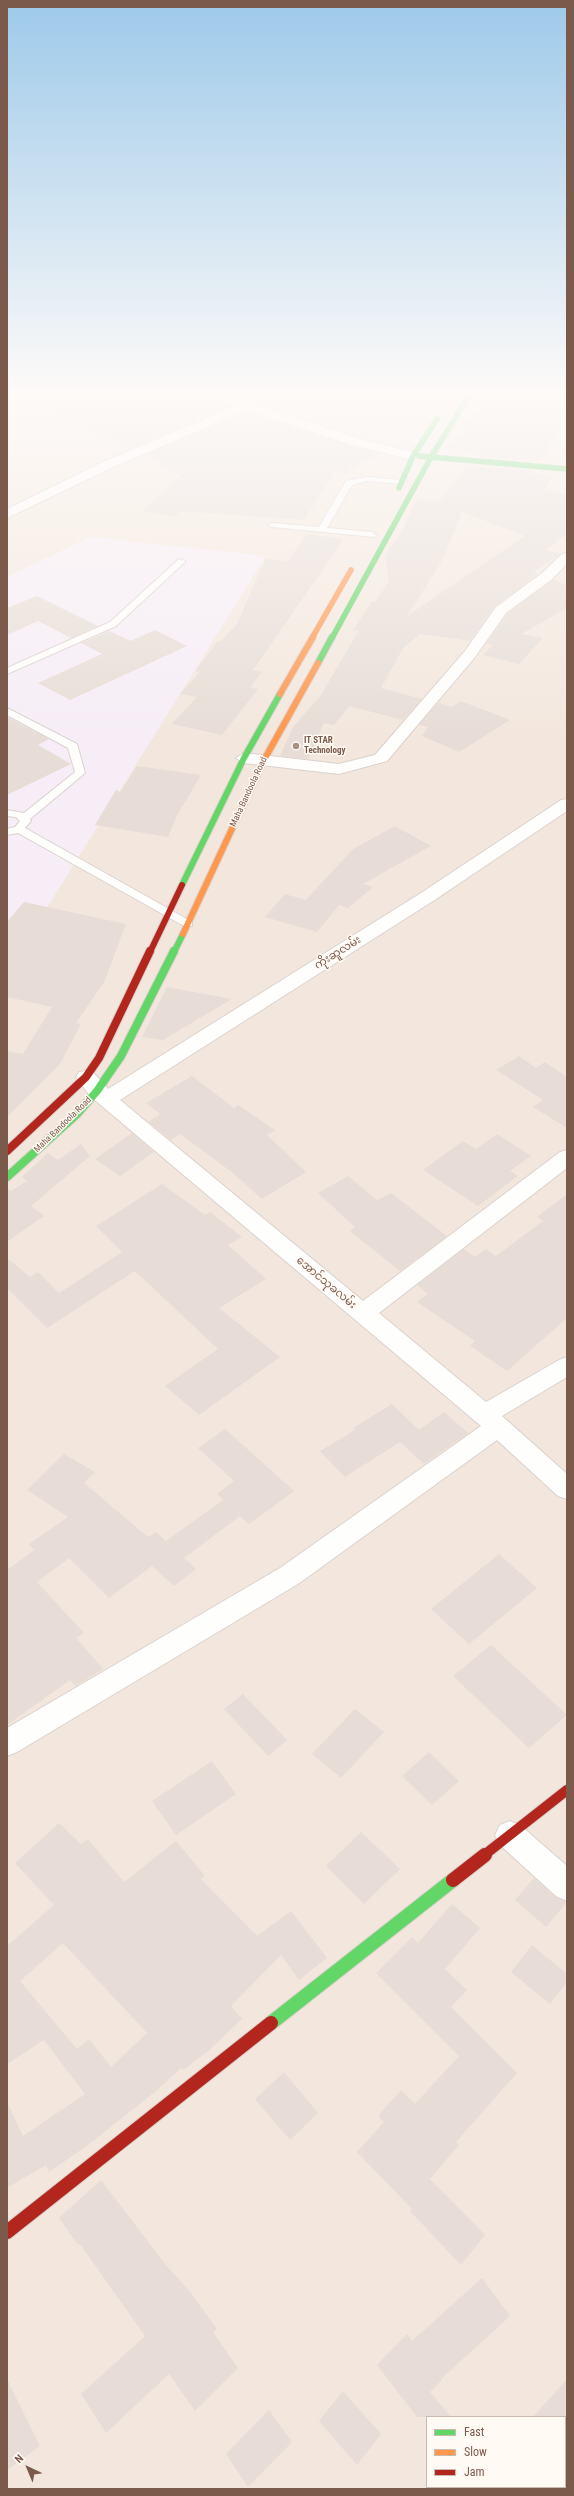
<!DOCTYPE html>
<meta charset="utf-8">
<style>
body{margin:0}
#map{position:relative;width:574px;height:2496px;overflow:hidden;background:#faf5ef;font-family:"Roboto Condensed",sans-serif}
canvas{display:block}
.frame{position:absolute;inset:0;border:8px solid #7c5a4b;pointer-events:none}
.legend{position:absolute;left:426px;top:2416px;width:140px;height:72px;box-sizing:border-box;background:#fffaf3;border:1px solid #cbbab0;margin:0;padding:5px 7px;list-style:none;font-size:12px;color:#7c5a4b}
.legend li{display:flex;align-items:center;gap:8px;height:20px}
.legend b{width:20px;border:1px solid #cbbab0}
.north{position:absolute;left:8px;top:2448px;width:40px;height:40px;-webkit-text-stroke:3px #fffaf3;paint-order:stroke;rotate:316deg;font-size:11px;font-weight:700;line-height:16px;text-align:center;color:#7c5a4b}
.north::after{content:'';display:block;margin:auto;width:14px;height:18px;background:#7c5a4b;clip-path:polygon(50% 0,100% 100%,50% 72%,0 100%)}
</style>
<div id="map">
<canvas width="574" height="2496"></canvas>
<div class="frame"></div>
<ul class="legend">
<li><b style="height:5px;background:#63d668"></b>Fast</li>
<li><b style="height:5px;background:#ff974d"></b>Slow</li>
<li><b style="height:5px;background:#b3261e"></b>Jam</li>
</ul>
<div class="north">N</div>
</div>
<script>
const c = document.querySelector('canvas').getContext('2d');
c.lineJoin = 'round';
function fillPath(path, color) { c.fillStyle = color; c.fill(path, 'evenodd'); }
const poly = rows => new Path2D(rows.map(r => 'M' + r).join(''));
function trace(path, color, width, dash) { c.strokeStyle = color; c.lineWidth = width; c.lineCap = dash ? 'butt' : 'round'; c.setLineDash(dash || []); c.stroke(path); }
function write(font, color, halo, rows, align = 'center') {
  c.font = font + ' "Roboto Condensed","Noto Sans Myanmar",sans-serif'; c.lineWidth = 3; c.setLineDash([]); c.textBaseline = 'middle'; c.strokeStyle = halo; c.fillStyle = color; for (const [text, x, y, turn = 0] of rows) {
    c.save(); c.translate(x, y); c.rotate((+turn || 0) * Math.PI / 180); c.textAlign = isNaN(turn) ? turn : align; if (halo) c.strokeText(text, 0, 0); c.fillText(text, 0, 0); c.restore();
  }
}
const residential = poly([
 [7,389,567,389,567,2489,7,2489],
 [427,2417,565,2417,565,2487,427,2487]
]);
const education = poly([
 [90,537,266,556,7,972,7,577]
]);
const building = poly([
 [77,389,190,389,193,393,231,407,130,449,38,404],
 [324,389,403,389,388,411,323,404],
 [501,389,525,394,530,389,567,389,567,421,538,461,476,456,480,452,445,448,464,430,457,428],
 [247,412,380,455,351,468,349,473,335,472,304,520,181,511,174,517,143,511,181,475,155,465,162,462,145,455],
 [468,466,531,471,530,473,553,476,544,490,567,494,567,534,546,550,560,554,534,572,538,574,495,606,470,641,420,634,403,648,381,688,422,699,403,720,349,706,334,725,324,723,308,759,280,756,293,727,321,695,359,630,353,630,372,601,375,602,389,582,385,556,403,529,416,499,439,501],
 [462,512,525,536,407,616,443,559],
 [307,534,344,539,253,670,262,672,250,687,258,689,222,735,172,724,197,697,180,694,200,672,195,671,218,641,220,642,237,624,265,559,288,561],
 [553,580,567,585,567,608,521,634,543,638,519,664,483,655,493,645,486,644,507,614],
 [37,596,98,626,71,638,38,621,7,635,7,608],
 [155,630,187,646,70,700,38,683,102,654,81,643,109,631,131,641],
 [461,701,510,720,459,752,422,736,428,727,419,725,438,703,452,707],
 [7,717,49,739,38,745,71,764,7,795],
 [137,766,201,775,176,817,168,837,95,825,116,790,120,792],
 [395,826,431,846,363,884,373,887,348,908,339,905,317,932,265,917,285,894,306,900,353,849],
 [24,902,126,924,104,982,76,1023,81,1024,60,1064,7,1117,7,1051,23,1054,52,1007,7,997,7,922],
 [167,987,232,999,163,1040,142,1037],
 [519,1056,536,1068,545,1062,567,1077,567,1128,533,1107,543,1100,496,1070],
 [192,1076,234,1108,238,1105,275,1130,267,1135,306,1172,262,1199,233,1173,180,1134,171,1140,149,1122,160,1114,146,1103],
 [132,1133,154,1152,120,1176,95,1159],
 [497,1134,531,1156,510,1171,518,1176,478,1206,423,1170,463,1141,476,1149],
 [81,1144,90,1156,31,1206,44,1216,7,1242,7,1188,11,1191,27,1181,22,1177,48,1153,58,1160],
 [348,1176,377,1200,391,1193,447,1236,400,1271,350,1231,355,1227,318,1193],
 [162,1184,205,1215,210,1212,242,1237,228,1245,266,1279,219,1308,280,1357,199,1415,165,1386,218,1349,135,1271,47,1328,7,1288,7,1258,30,1277,38,1272,59,1293,122,1252,96,1226],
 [567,1194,567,1318,507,1371,470,1346,475,1341,417,1302,428,1294,417,1285,464,1249,475,1257,486,1249,496,1256,543,1221,537,1217],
 [392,1404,419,1430,444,1412,468,1433,424,1464,400,1442,345,1477,320,1451,355,1430,353,1428],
 [225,1429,294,1491,249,1524,240,1516,184,1558,196,1569,174,1586,152,1566,109,1598,69,1558,37,1582,84,1633,76,1638,103,1669,76,1686,70,1680,7,1725,7,1570,34,1550,29,1544,68,1517,27,1490,64,1454,95,1472,84,1483,148,1537,156,1532,166,1541,223,1500,217,1494,234,1481,198,1448],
 [499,1554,537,1588,469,1644,431,1609],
 [491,1645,567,1715,529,1748,453,1676],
 [243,1694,287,1740,268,1756,224,1709],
 [355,1709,384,1732,341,1778,312,1754],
 [429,1752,459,1781,432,1805,402,1776],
 [212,1761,236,1794,176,1835,152,1801],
 [59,1823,81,1844,88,1839,124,1882,176,1841,205,1876,201,1879,257,1936,291,1911,327,1958,299,1980,281,1955,231,2006,242,2019,208,2051,183,2070,181,2068,156,2091,88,2145,49,2172,46,2165,7,2188,7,2102,23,2136,85,2094,44,2040,7,2064,7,1946,54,1905,15,1863],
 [63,1943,147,2033,111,2067,89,2039,77,2049,20,1981],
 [361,1832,400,1869,364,1904,326,1866],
 [534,1878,555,1897,567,1902,546,1927,515,1900],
 [452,1904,480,1928,445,1969,467,1990,451,2007,517,2073,456,2142,459,2145,430,2179,485,2235,461,2265,410,2211,412,2209,357,2152,384,2122,378,2116,401,2090,415,2104,459,2056,376,1973,412,1937,418,1943],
 [532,1945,567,1974,567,1982,550,2004,511,1972],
 [284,2072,318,2113,290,2140,255,2099],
 [101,2180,166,2265,191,2293,217,2329,213,2332,238,2368,195,2411,169,2374,106,2433,81,2394,145,2336,80,2244,78,2245,59,2218],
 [482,2278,510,2316,441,2379,442,2380,430,2392,451,2417,417,2417,377,2365,407,2334,412,2341],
 [7,2379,40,2446,7,2470],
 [567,2379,567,2417,533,2417],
 [343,2391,381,2434,357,2465,319,2421],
 [269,2410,292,2442,248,2487,226,2454]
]);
const lane = poly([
 [367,477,403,480,407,482,403,484,367,481,352,485,327,528,372,532,376,535,375,537,272,527,268,525,272,523,319,527,346,481,367,477],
 [179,559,186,561,116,626,7,674,7,668,110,622,179,559],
 [7,708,77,744,85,773,30,819,31,821,25,828,192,922,192,926,184,926,18,833,7,835,7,829,15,827,20,821,16,817,7,816,7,810,24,813,75,772,68,748,7,715,7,708]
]);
const street = poly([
 [191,389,209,389,357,438,417,453,419,456,413,460,349,444,247,410,111,468,7,518,7,509,103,462,236,406,191,389],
 [567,553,567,564,551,580,506,613,475,657,387,761,339,774,244,763,236,758,244,753,339,764,375,755,465,651,496,607,541,574,562,554,567,553],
 [567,799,567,811,433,901,120,1100,363,1301,560,1152,567,1150,567,1168,379,1313,486,1402,559,1360,567,1357,567,1377,502,1416,567,1474,567,1499,558,1496,497,1440,298,1584,17,1752,7,1756,7,1728,280,1568,481,1426,90,1096,76,1077,79,1072,86,1071,93,1072,108,1089,421,893,561,800,567,799],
 [510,1821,520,1825,567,1866,567,1901,556,1896,500,1845,495,1835,500,1825,510,1821]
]);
const fastFar3 = poly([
 [419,456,567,469],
 [399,488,413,456,437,419],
 [332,638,431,457,473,389]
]);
const fastFar2 = poly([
 [318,663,332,637],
 [182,885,244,758,280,694],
 [174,952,183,934]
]);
const fastFar1 = poly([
 [7,1177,77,1114,97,1091,121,1056,174,951]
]);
const fast = poly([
 [271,2023,453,1880]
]);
const slowFar1 = poly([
 [312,638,351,570]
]);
const slow = poly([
 [280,694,313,637],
 [183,934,264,760,318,663]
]);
const jamFar3 = poly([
 [150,952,182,885]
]);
const jamFar2 = poly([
 [7,1151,86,1077,99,1058,150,951]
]);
const jamFar1 = poly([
 [483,1856,567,1790]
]);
const jam = poly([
 [453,1880,485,1855],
 [7,2232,271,2023]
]);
const markers = [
 [296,746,4,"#a89084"]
];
const farPoinames = [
 ["IT STAR",304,741],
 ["Technology",304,751]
];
const farStreetnames = [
 ["Maha Bandoola Road",249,792,-65],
 ["Maha Bandoola Road",63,1125,-44]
];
const streetNames = [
 ["ကိုးဆူလမ်း",338,953,-32],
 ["အောင်သုခလမ်း",326,1283,40]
];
fillPath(residential, '#f3e7dd');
fillPath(education, '#f6edf6');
fillPath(building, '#e7ddd6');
trace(lane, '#dad2cd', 2);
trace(street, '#dad2cd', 2);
trace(fastFar3, '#dad0ca', 6);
trace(fastFar2, '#dad0ca', 8);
trace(fastFar1, '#dad0ca', 10);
trace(fast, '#dad0ca', 16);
trace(slowFar1, '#dad0ca', 6);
trace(slow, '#dad0ca', 8);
trace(jamFar3, '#dad0ca', 8);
trace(jamFar2, '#dad0ca', 10);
trace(jamFar1, '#dad0ca', 12);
trace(jam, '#dad0ca', 16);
fillPath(lane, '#fefefd');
fillPath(street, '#fefefd');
trace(fastFar3, '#63d668', 5.5);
trace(fastFar2, '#63d668', 6);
trace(fastFar1, '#63d668', 8);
trace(fast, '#63d668', 14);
trace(slowFar1, '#ff974d', 5.5);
trace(slow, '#ff974d', 6);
trace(jamFar3, '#b3261e', 6);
trace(jamFar2, '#b3261e', 8);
trace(jamFar1, '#b3261e', 10);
trace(jam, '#b3261e', 14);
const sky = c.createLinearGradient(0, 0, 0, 739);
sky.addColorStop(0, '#9ecaea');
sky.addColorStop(0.53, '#fdfaf8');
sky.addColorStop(1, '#fdfaf800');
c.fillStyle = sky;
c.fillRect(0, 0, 574, 739);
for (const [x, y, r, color] of markers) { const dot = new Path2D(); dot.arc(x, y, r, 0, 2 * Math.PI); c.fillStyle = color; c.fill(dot); trace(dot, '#fffaf3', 1.5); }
write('bold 9px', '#7c5a4b', '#fffaf3', farPoinames, 'left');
write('9px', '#7c5a4b', '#fffaf3', farStreetnames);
write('11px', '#7c5a4b', '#fffaf3', streetNames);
</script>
